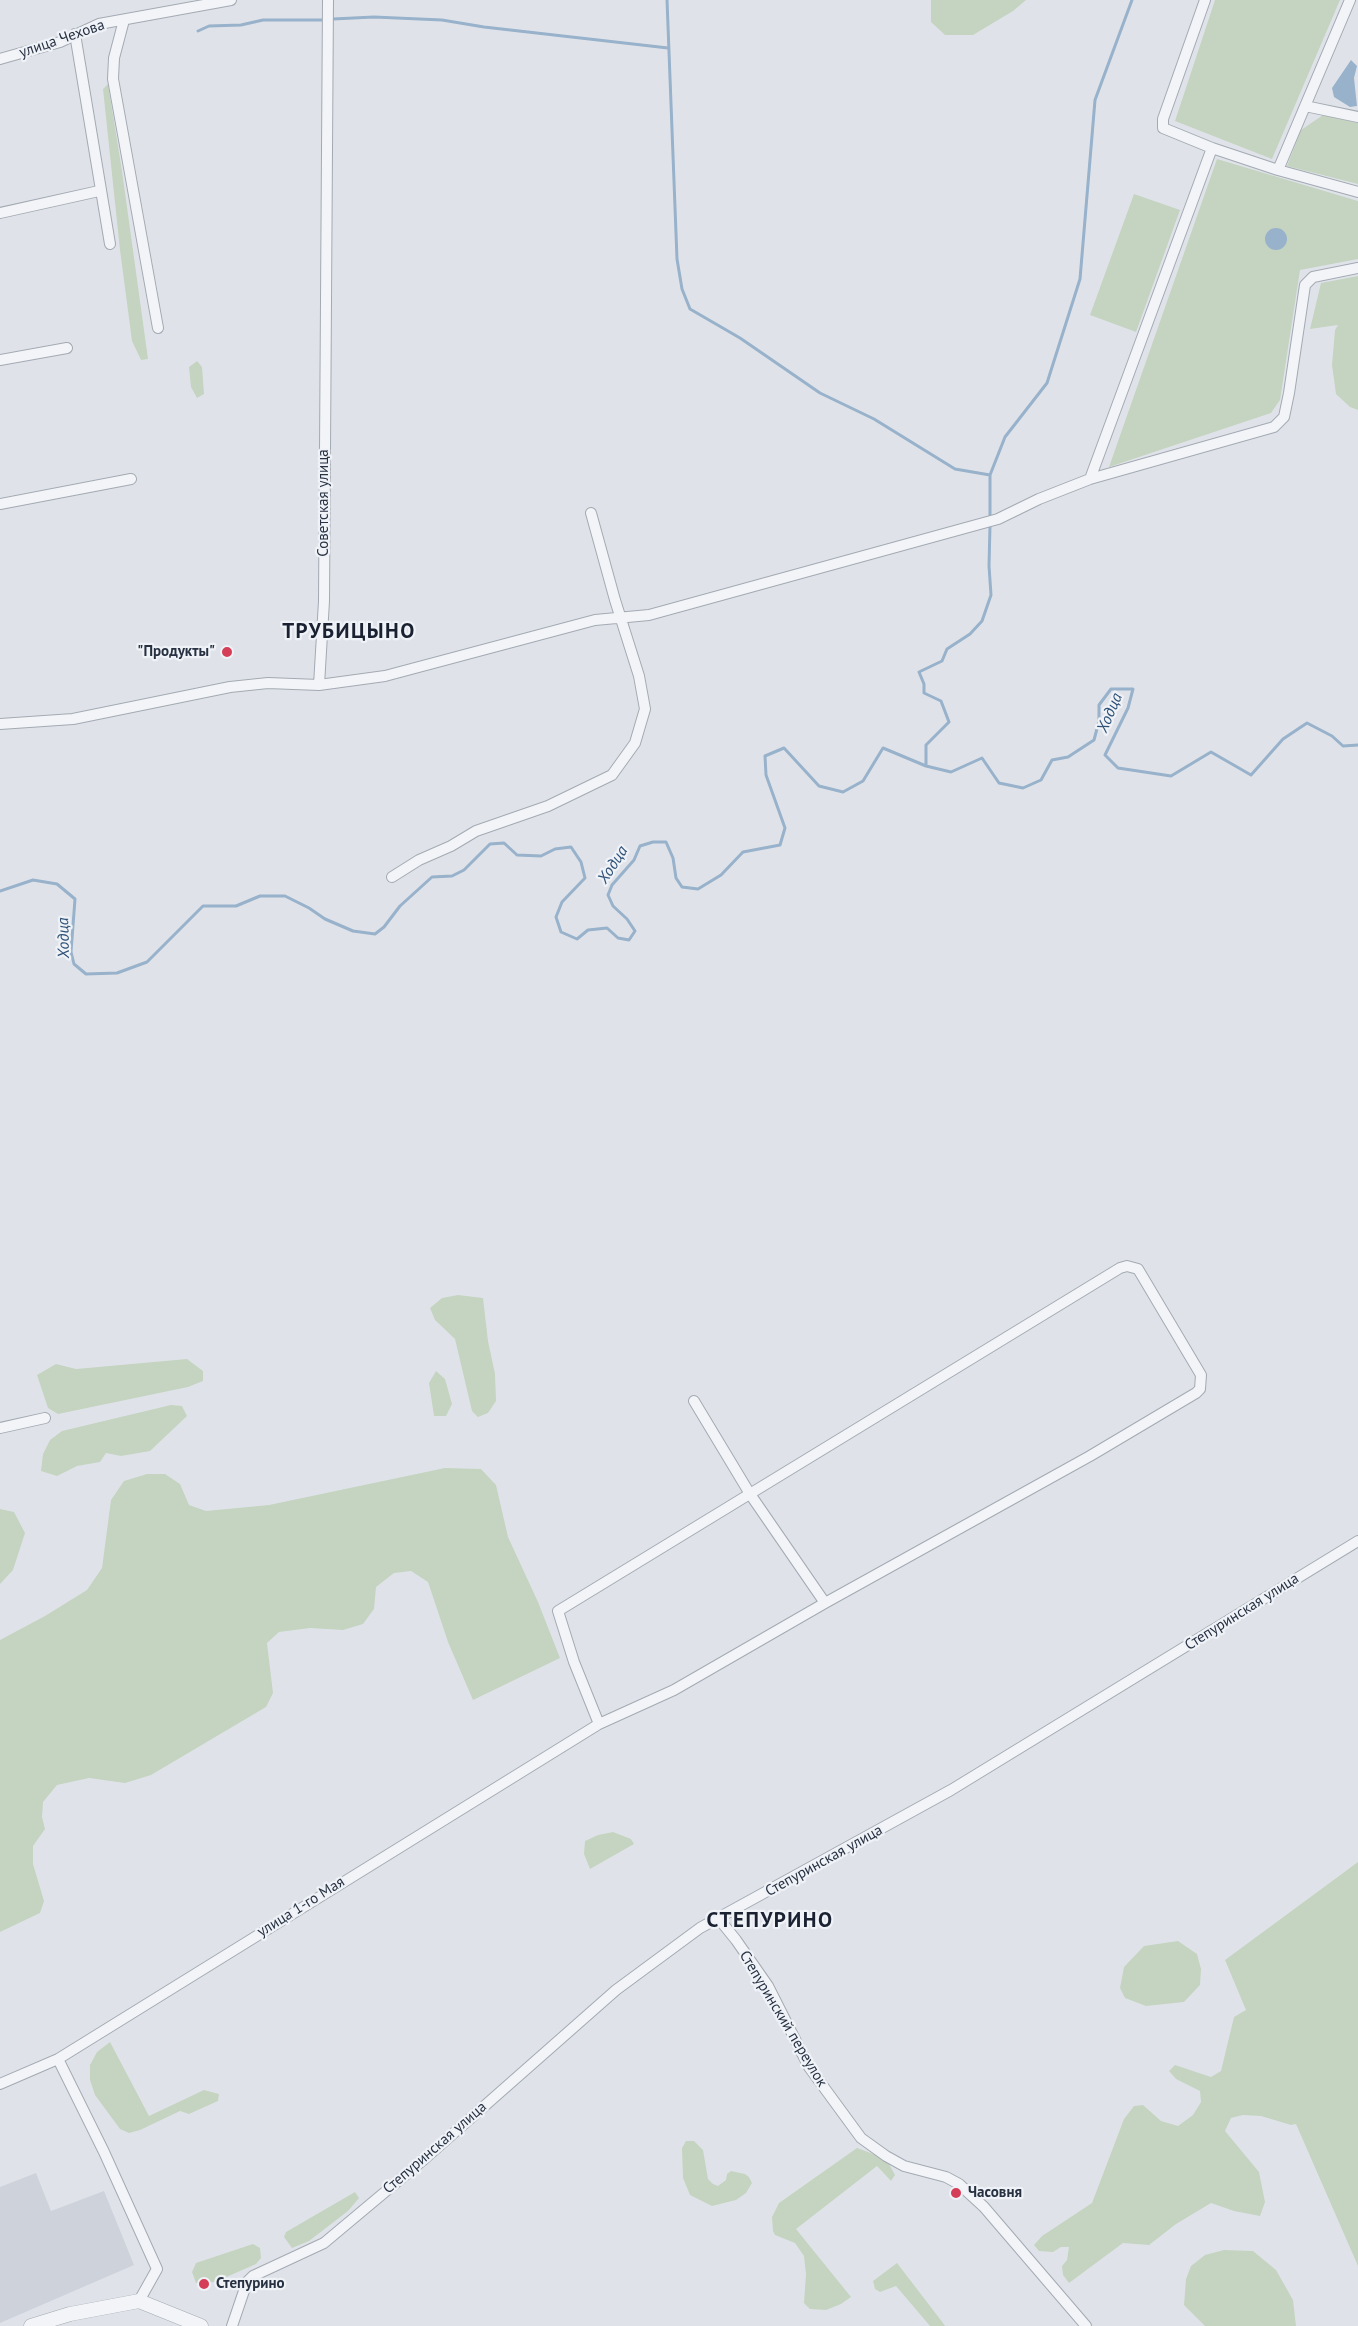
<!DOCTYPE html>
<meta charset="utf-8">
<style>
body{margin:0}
canvas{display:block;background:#dfe3e9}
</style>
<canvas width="1358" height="2326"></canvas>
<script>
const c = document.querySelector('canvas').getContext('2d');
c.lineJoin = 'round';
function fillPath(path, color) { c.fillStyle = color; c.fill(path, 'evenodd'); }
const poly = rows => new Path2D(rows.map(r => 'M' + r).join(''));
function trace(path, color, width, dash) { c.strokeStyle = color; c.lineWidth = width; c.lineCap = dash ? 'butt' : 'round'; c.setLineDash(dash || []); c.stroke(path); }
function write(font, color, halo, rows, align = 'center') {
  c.font = font + ' "PT Sans",sans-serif'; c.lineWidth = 4.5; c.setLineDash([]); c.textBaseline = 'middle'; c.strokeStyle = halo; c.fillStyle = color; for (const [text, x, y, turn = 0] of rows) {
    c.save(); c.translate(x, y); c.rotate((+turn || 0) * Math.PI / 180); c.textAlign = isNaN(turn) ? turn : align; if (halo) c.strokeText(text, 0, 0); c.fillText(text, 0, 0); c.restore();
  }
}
const built = poly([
 [36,2173,51,2211,104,2191,134,2265,0,2323,0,2187]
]);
const green = poly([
 [931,0,1026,0,1013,11,973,35,945,35,931,22],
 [1215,0,1340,0,1272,159,1175,121],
 [108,84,122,171,148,359,141,360,132,341,120,250,103,89],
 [1323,115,1358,123,1358,184,1287,166,1301,130],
 [1217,159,1358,201,1358,259,1300,270,1280,400,1271,413,1109,467],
 [1134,194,1180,210,1136,332,1090,315],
 [1358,276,1358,410,1350,407,1336,394,1332,365,1335,330,1338,325,1310,329,1321,283],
 [197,361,202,367,204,394,197,398,191,387,189,367],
 [458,1295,483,1298,488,1341,495,1374,496,1401,488,1413,478,1417,472,1411,455,1339,435,1320,430,1308,442,1298],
 [187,1359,203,1371,203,1381,188,1387,58,1414,48,1408,37,1375,56,1364,76,1369],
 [436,1371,445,1379,452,1404,446,1416,434,1416,429,1383],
 [171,1405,182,1406,187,1416,150,1451,121,1456,106,1453,100,1462,77,1466,57,1476,41,1471,43,1454,50,1440,62,1431],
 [445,1468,481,1469,496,1485,508,1537,538,1602,560,1658,473,1700,448,1642,428,1582,411,1571,394,1573,376,1587,374,1609,363,1624,343,1630,310,1628,279,1632,267,1643,273,1693,266,1707,151,1775,125,1783,89,1778,57,1785,43,1802,42,1817,45,1829,33,1846,33,1864,44,1901,40,1913,0,1932,0,1640,45,1616,87,1590,102,1568,111,1500,124,1481,147,1474,165,1474,180,1484,189,1505,206,1511,269,1505],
 [0,1509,14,1512,25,1533,13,1570,0,1584],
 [613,1832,631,1839,634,1844,590,1869,584,1854,585,1841,598,1835],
 [1358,1862,1358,2266,1296,2124,1291,2125,1261,2116,1243,2115,1231,2118,1225,2131,1259,2172,1265,2202,1260,2216,1234,2211,1211,2203,1176,2224,1149,2245,1123,2243,1069,2283,1063,2275,1062,2266,1067,2260,1069,2247,1061,2247,1053,2252,1039,2251,1034,2245,1042,2236,1092,2203,1124,2119,1134,2106,1143,2105,1161,2121,1178,2126,1193,2115,1201,2102,1200,2091,1176,2079,1169,2071,1175,2065,1211,2077,1221,2071,1234,2017,1246,2010,1225,1960],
 [1178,1941,1197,1954,1201,1969,1200,1985,1184,2002,1146,2006,1125,1998,1120,1988,1124,1967,1144,1946],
 [110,2042,149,2116,204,2090,219,2094,218,2101,189,2114,180,2111,140,2130,129,2133,120,2129,95,2095,90,2080,90,2065,97,2052],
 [686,2141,694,2141,703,2150,708,2179,713,2184,718,2186,726,2180,727,2174,731,2171,745,2174,749,2177,752,2183,746,2193,736,2200,712,2206,690,2195,683,2178,682,2148],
 [857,2148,876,2155,889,2164,895,2175,891,2181,877,2166,796,2229,851,2297,841,2304,826,2310,810,2309,804,2303,806,2274,804,2256,795,2243,775,2235,773,2231,772,2217,779,2203],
 [355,2192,359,2198,348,2211,309,2241,292,2248,284,2237,286,2232],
 [253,2244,260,2248,261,2258,256,2264,215,2282,196,2283,192,2272,196,2263],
 [1224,2250,1253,2251,1276,2270,1293,2300,1296,2326,1205,2326,1184,2305,1186,2279,1191,2266,1205,2255],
 [897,2263,943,2323,945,2326,930,2326,896,2286,880,2292,875,2289,873,2281]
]);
const water = poly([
 [1351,60,1357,66,1354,78,1357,106,1350,107,1334,97,1332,88],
 '1265 239a11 11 0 1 1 22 0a11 11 0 1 1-22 0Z'
]);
const stream = poly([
 [667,0,677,259,682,289,690,309,740,338,820,393,874,419,955,469,990,475],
 [333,19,374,17,442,20,484,27,668,48],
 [198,31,209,26,241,25,263,20,322,20],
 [990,516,990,475,1005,437,1047,383,1080,279,1095,100,1132,0],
 [926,766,926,745,949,722,941,701,924,693,924,684,919,672,942,661,947,649,970,634,982,621,991,595,989,566,990,526],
 [0,891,33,880,57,884,75,899,71,952,74,964,86,974,117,973,147,962,203,906,236,906,260,896,285,896,309,908,325,919,353,931,375,934,384,927,400,906,432,877,452,876,464,870,490,844,504,843,517,855,541,856,555,849,571,847,581,862,585,878,562,902,556,917,561,932,577,939,588,930,607,928,618,938,629,940,635,931,627,919,613,906,608,895,612,885,634,860,640,846,653,842,666,842,673,858,676,878,682,887,698,889,721,875,743,852,780,845,785,828,766,775,765,756,784,748,819,786,843,792,863,781,883,748,926,766,951,772,982,758,999,783,1023,788,1041,780,1052,760,1068,757,1094,740,1099,721,1099,705,1111,689,1133,689,1128,708,1105,755,1118,768,1171,776,1211,752,1251,775,1283,739,1307,723,1332,736,1343,746,1358,745]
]);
const minor = poly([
 [1205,0,1163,119,1163,128,1212,148],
 [124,20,114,58,113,79,158,328],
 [75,34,110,244],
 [0,59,60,42,99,24,231,0],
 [1305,106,1358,117],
 [1278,170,1350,0],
 [0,213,99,191],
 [0,360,67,348],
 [1090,479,1212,148,1278,170,1358,192],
 [0,504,131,479],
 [319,685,385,676,595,620,649,615,998,519,1039,499,1090,479,1274,427,1284,417,1289,393,1305,285,1313,277,1358,268],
 [0,724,73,719,230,687,268,683,319,685,324,601,328,0],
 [392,877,419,860,451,846,476,831,548,806,612,775,635,743,645,709,639,676,615,600,591,513],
 [694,1401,750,1494,825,1603],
 [0,1428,45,1418],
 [719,1919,736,1940,768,1986,809,2067,861,2138,886,2156,904,2166,946,2177,959,2184,984,2207,1086,2326],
 [58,2059,104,2152,157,2269,139,2301],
 [0,2084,58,2059,599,1724,674,1690,825,1603,1090,1456,1196,1393,1200,1389,1201,1375,1138,1269,1127,1266,1120,1268,558,1611,574,1662,599,1724],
 [232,2326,247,2282,253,2276,324,2243,422,2161,616,1990,700,1928,951,1790,1358,1541]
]);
const tertiary = poly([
 [31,2326,70,2314,139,2301,201,2326]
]);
const markers = [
 [227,652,6,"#d53e57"],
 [956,2193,6,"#d53e57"],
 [204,2284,6,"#d53e57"]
];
const streetNames = [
 ["улица Чехова",62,39,-19],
 ["Советская улица",324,503,-90],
 ["Степуринская улица",1242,1612,-32],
 ["Степуринская улица",824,1861,-29],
 ["улица 1-го Мая",301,1907,-32],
 ["Степуринский переулок",783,2019,59],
 ["Степуринская улица",435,2148,-41]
];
const poiNames = [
 ["\"Продукты\"",215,652,"right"],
 ["Часовня",968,2193],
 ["Степурино",216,2284]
];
const waterNames = [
 ["Ходца",1110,713,-67],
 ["Ходца",613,865,-57],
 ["Ходца",64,938,-91]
];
const districtNames = [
 ["ТРУБИЦЫНО",349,632],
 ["СТЕПУРИНО",770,1921]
];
fillPath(built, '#cdd2db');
fillPath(green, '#c5d4c0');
fillPath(water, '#98b2cb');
trace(stream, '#98b2cb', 3);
trace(minor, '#a4aab3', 12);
trace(tertiary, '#a4aab3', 15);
trace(minor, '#f2f4f7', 10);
trace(tertiary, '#f2f4f7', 14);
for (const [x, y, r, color] of markers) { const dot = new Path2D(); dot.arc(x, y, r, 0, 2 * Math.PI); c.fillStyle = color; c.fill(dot); trace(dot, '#eff2f7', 2); }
write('15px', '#273141', '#eff2f7', streetNames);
write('bold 15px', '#273141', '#eff2f7', poiNames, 'left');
write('italic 16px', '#2f5177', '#eff2f7', waterNames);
c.letterSpacing = '1.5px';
write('bold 21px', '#1a2232', '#eff2f7', districtNames);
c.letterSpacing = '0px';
</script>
